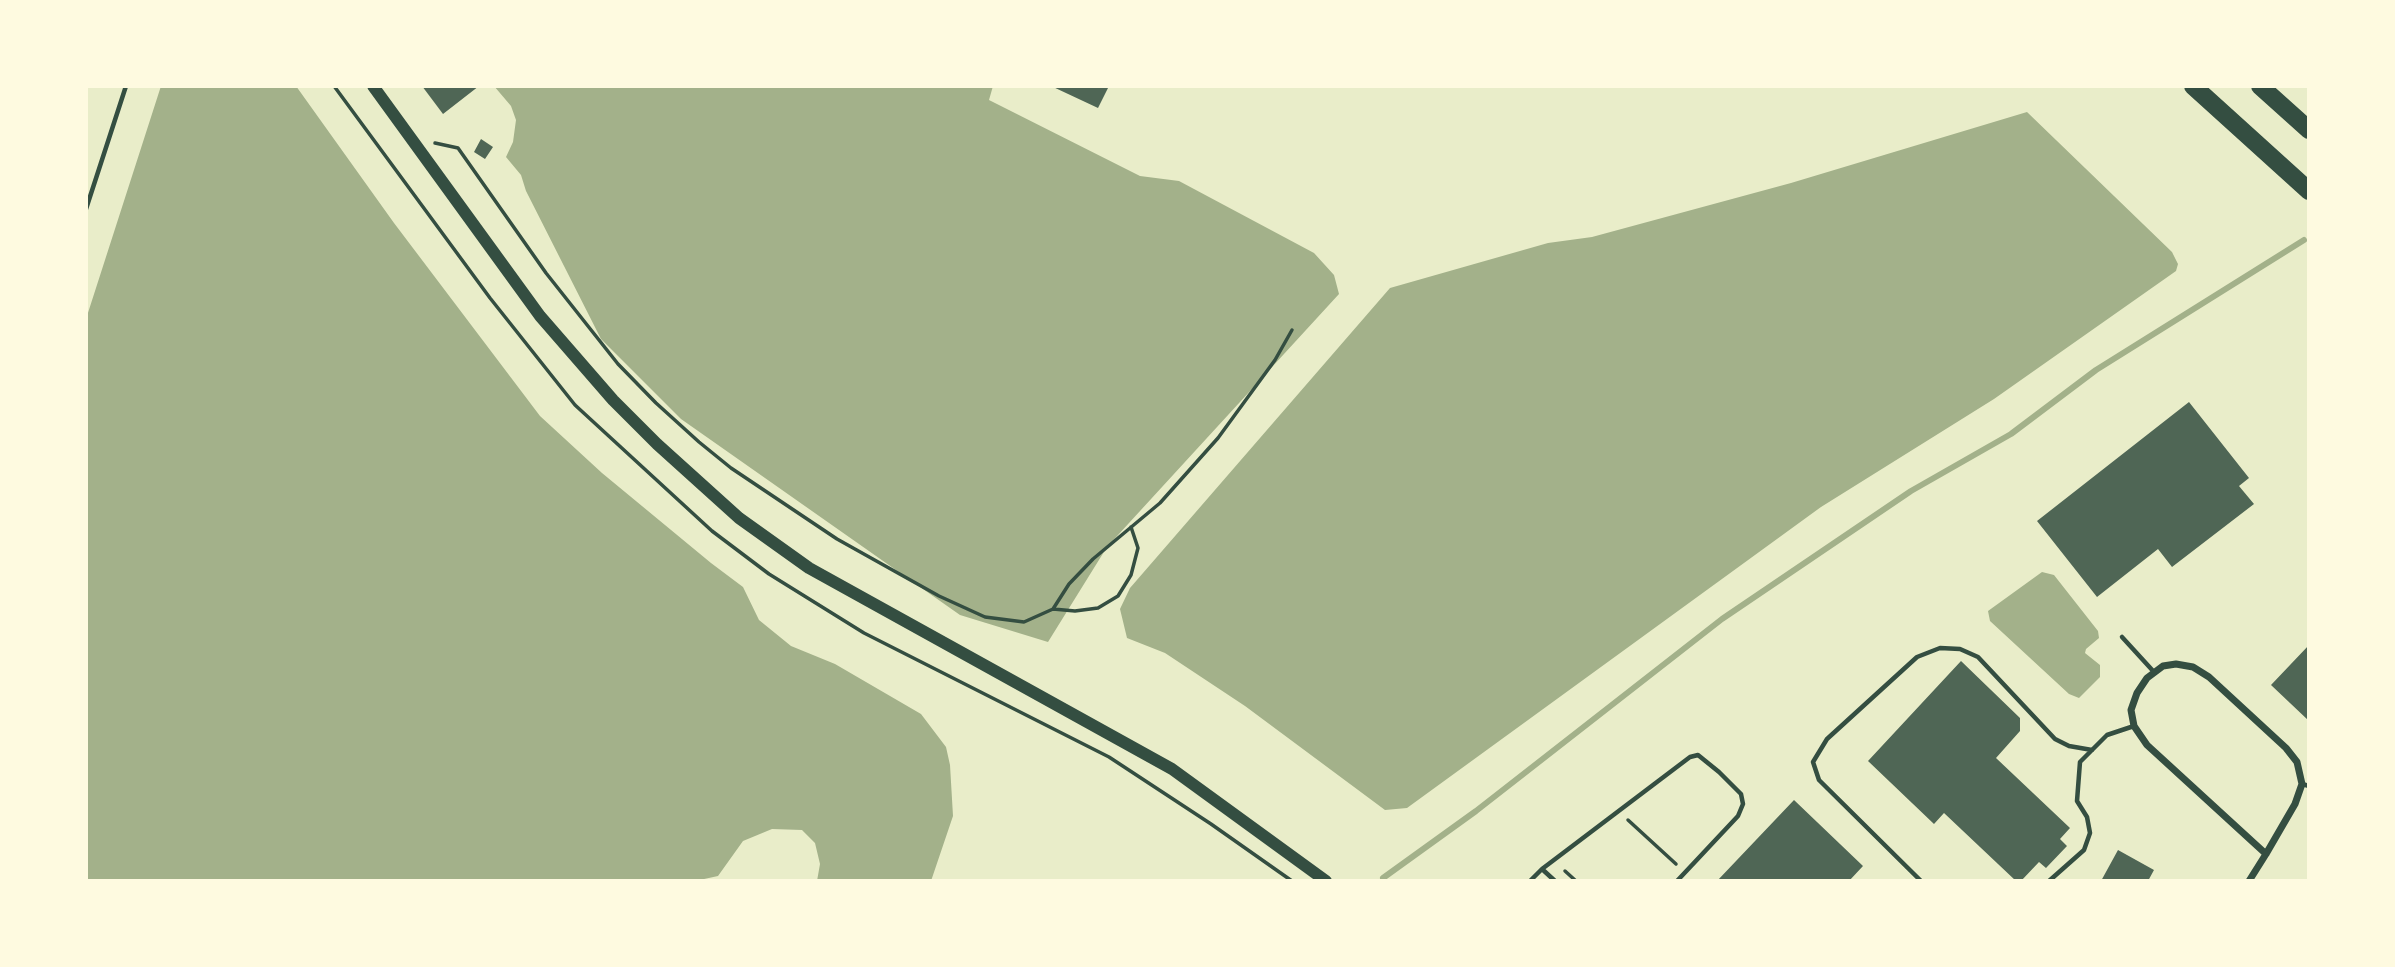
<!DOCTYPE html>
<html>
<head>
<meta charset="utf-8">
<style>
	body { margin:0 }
	#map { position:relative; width:2395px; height:967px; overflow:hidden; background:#e9edc9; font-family:Arial,sans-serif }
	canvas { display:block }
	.frame { position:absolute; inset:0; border:88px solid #fefae0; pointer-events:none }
</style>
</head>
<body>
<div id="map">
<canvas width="2395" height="967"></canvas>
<div class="frame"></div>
</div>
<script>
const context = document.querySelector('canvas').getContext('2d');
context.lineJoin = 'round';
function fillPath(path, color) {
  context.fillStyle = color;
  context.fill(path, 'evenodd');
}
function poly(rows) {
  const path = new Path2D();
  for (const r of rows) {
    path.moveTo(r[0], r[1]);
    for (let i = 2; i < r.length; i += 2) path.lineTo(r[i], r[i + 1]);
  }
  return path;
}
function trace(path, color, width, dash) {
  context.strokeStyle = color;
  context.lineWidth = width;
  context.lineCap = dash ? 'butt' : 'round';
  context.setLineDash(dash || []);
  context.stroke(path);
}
fillPath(poly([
	[161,86,296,86,394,223,540,416,602,473,711,563,743,587,759,620,791,646,835,664,921,714,946,747,950,765,953,816,931,881,817,881,820,864,815,843,802,830,772,829,743,841,718,876,695,881,86,881,86,319],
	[494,86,993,86,989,100,1140,176,1179,181,1314,253,1334,275,1339,294,1107,547,1048,642,960,615,681,419,601,339,526,191,521,175,506,157,513,142,516,120,511,106],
	[2027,112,2172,252,2178,264,2176,271,1994,399,1821,507,1407,808,1385,810,1245,706,1165,653,1127,638,1120,609,1130,588,1390,288,1548,243,1592,237,1791,183],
	[2042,572,2054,575,2098,631,2099,638,2086,649,2085,653,2100,665,2100,677,2079,698,2069,694,1990,621,1988,611]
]), '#a3b18a');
trace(poly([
	[1383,878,1476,811,1722,619,1911,491,2011,434,2096,370,2304,240]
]), '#a3b18a', 6);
fillPath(poly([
	[422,86,479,86,443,114],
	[1051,86,1109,86,1098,108],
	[481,139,493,147,485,159,474,152],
	[2189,402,2249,478,2239,486,2254,504,2172,567,2158,549,2097,597,2037,521],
	[2309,645,2309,721,2271,685],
	[1961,661,2020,718,2020,731,1996,758,2070,828,2060,839,2067,846,2046,868,2039,862,2021,881,2016,881,1944,813,1934,824,1868,761],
	[1794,800,1863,866,1849,881,1717,881],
	[2118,850,2154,870,2148,881,2101,881]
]), '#4f6655');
trace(poly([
	[334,86,490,298,575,405,712,531,769,574,864,633,1109,757,1211,824,1292,881],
	[435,143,458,148,546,273,618,364,656,403,699,442,731,468,837,539,939,596,985,617,1024,622,1053,609,1069,584,1093,559,1160,503,1218,438,1275,360,1292,330],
	[1053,609,1075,611,1098,608,1118,596,1131,575,1138,548,1131,527],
	[1628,820,1676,864],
	[1565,871,1576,881]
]), '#344e41', 3.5);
trace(poly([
	[86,209,126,86],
	[2122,637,2154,672],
	[2302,784,2309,786],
	[1530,881,1542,869],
	[1555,881,1542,869,1690,757,1698,755,1719,772,1741,794,1743,804,1738,816,1677,881],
	[1921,881,1819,780,1813,762,1827,739,1917,657,1940,648,1960,649,1978,657,2055,739,2069,746,2092,750],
	[2049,881,2084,850,2090,833,2087,817,2077,801,2080,762,2107,735,2134,726]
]), '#344e41', 4.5);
trace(poly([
	[2249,881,2266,854,2295,804,2302,784,2297,762,2286,748,2209,677,2193,667,2176,664,2163,666,2147,678,2137,693,2131,710,2134,726,2147,745,2266,854]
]), '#344e41', 7);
trace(poly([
	[373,86,540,316,613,400,657,444,739,518,809,568,1172,769,1326,881]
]), '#344e41', 12);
trace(poly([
	[2193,86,2309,191],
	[2260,86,2309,130]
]), '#344e41', 18);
</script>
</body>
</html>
